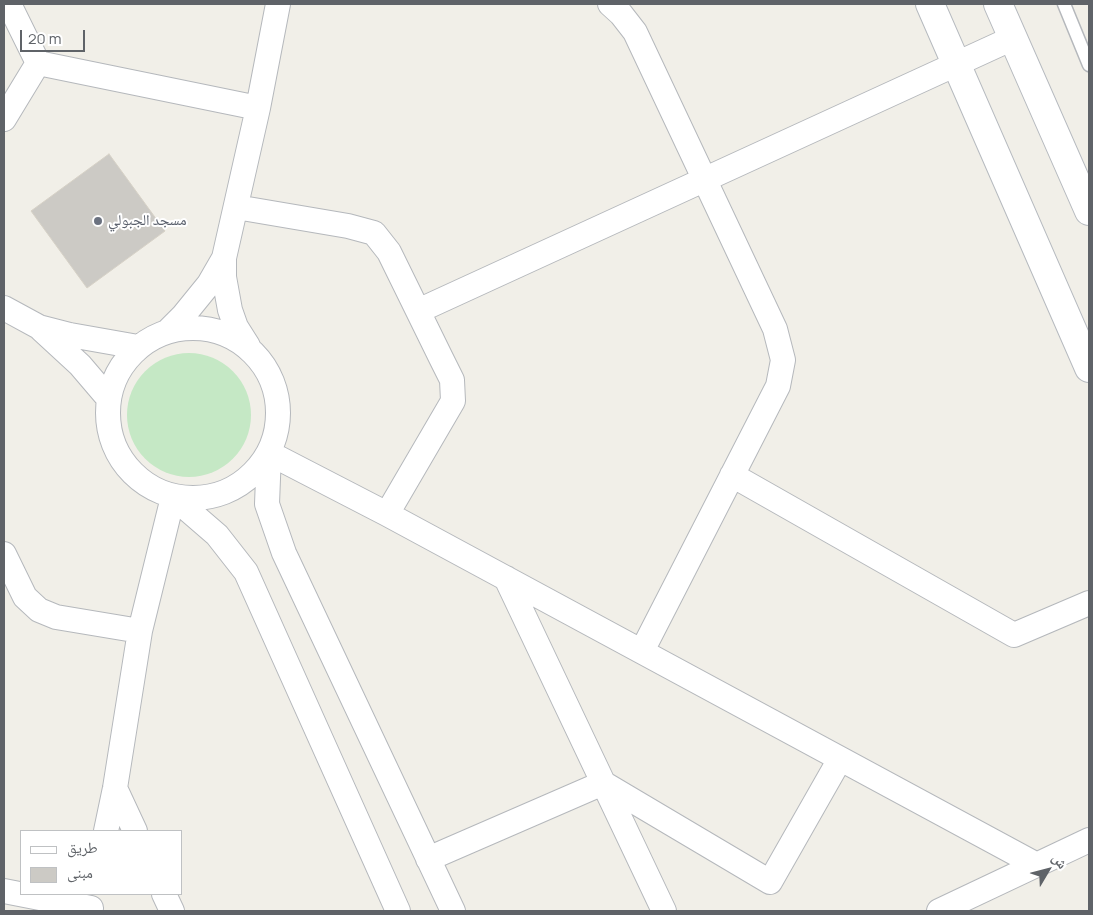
<!DOCTYPE html>
<html>
<head>
<meta charset="utf-8">
<style>
	body { margin:0 }
	#map { position:relative; width:1093px; height:915px; overflow:hidden; background:#f1efe8; font-family:Manrope,"Noto Naskh Arabic",sans-serif }
	canvas { display:block }
	.frame { position:absolute; inset:0; border:5px solid #5f6368; pointer-events:none }
	.legend { position:absolute; left:20px; top:830px; width:162px; height:65px; box-sizing:border-box; background:#fff; border:1px solid #bfc1c3; margin:0; padding:6px 9px; list-style:none; font-size:15px; color:#5f6368 }
	.legend li { display:flex; align-items:center; gap:10px; height:25px }
	.legend b { width:25px; border:1px solid #bfc1c3 }
	.north { position:absolute; left:1023px; top:845px; width:50px; height:50px; -webkit-text-stroke:4px #fff; paint-order:stroke; rotate:53deg; font-size:14px; font-weight:700; line-height:20px; text-align:center; color:#5f6368 }
	.north::after { content:''; display:block; margin:auto; width:18px; height:22px; background:#5f6368; clip-path:polygon(50% 0,100% 100%,50% 72%,0 100%) }
	.scale { position:absolute; left:20px; top:30px; width:65px; height:22px; box-sizing:border-box; border:2px solid #5f6368; border-top:0; padding-left:6px; font-size:15px; line-height:18px; white-space:nowrap; color:#5f6368; -webkit-text-stroke:4px #fff; paint-order:stroke }
</style>
</head>
<body>
<div id="map">
<canvas width="1093" height="915"></canvas>
<div class="frame"></div>
<ul class="legend">
<li><b style="height:6px;background:#fff"></b>طريق</li>
<li><b style="height:14px;background:#cccac5"></b>مبنى</li>
</ul>
<div class="north">ش</div>
<div class="scale">20 m</div>
</div>
<script>
const context = document.querySelector('canvas').getContext('2d');
context.lineJoin = 'round';
function fillPath(path, color) {
  context.fillStyle = color;
  context.fill(path, 'evenodd');
}
function poly(rows) {
  const path = new Path2D();
  for (const r of rows) {
    if (r.length === 3) {
      path.moveTo(r[0] + r[2], r[1]);
      path.arc(r[0], r[1], r[2], 0, 2 * Math.PI);
      continue;
    }
    path.moveTo(r[0], r[1]);
    for (let i = 2; i < r.length; i += 2) path.lineTo(r[i], r[i + 1]);
  }
  return path;
}
function trace(path, color, width, dash) {
  context.strokeStyle = color;
  context.lineWidth = width;
  context.lineCap = dash ? 'butt' : 'round';
  context.setLineDash(dash || []);
  context.stroke(path);
}
function drawText(font, color, halo, rows, align = 'center') {
  context.font = font + ' Manrope,"Noto Naskh Arabic",sans-serif';
  context.lineWidth = 4;
  context.setLineDash([]);
  context.textBaseline = 'middle';
  context.strokeStyle = halo;
  context.fillStyle = color;
  for (const [text, x, y, turn = 0] of rows) {
    context.save();
    context.translate(x, y);
    context.rotate((+turn || 0) * Math.PI / 180);
    context.textAlign = isNaN(turn) ? turn : align;
    if (halo) context.strokeText(text, 0, 0);
    context.fillText(text, 0, 0);
    context.restore();
  }
}
fillPath(poly([
	[189,415,62]
]), '#c5e8c5');
const building = poly([
	[109,154,165,231,87,288,31,211,109,154]
]);
fillPath(building, '#cccac5');
trace(building, '#d6d1c6', 1);
const lane = poly([
	[1064,4,1089,65]
]);
const street = poly([
	[9,4,38,63],
	[610,4,621,14,635,32,775,329,783,360,778,386,642,651],
	[38,63,258,108],
	[4,119,38,63],
	[236,207,348,226,374,233,389,252,441,358,452,380,453,401,387,514],
	[4,308,39,327,70,335,138,347],
	[418,311,1013,38],
	[193,413,85],
	[42,330,80,365,109,399],
	[169,330,183,316,209,284,224,258],
	[248,346,236,327,230,310,224,277,224,258,258,108,278,4],
	[732,475,1014,635,1089,603],
	[4,554,25,597,39,610,56,617,140,631],
	[506,578,664,911],
	[115,788,135,831],
	[106,831,115,788,140,631,173,497,217,535,246,572,398,911],
	[428,859,603,783,770,882,840,759],
	[4,891,91,908],
	[164,894,172,911],
	[453,911,284,553,267,504,269,453,387,514,1037,865],
	[939,911,1089,840]
]);
const secondary = poly([
	[930,4,1089,368],
	[998,4,1089,211]
]);
trace(lane, '#b5b8bc', 15);
trace(street, '#b5b8bc', 26);
trace(secondary, '#b6babf', 30);
trace(lane, '#fff', 12);
trace(street, '#fff', 24);
trace(secondary, '#fff', 28);
for (const [x, y, r, color] of [
	[98,221,5,"#6b7280"]
]) {
  const dot = new Path2D();
  dot.arc(x, y, r, 0, 2 * Math.PI);
  context.fillStyle = color;
  context.fill(dot);
  trace(dot, '#fff', 2);
}
drawText('15px', '#5b616d', '#fff', [
	["مسجد الجبولي",108,221]
], 'left');
</script>
</body>
</html>
